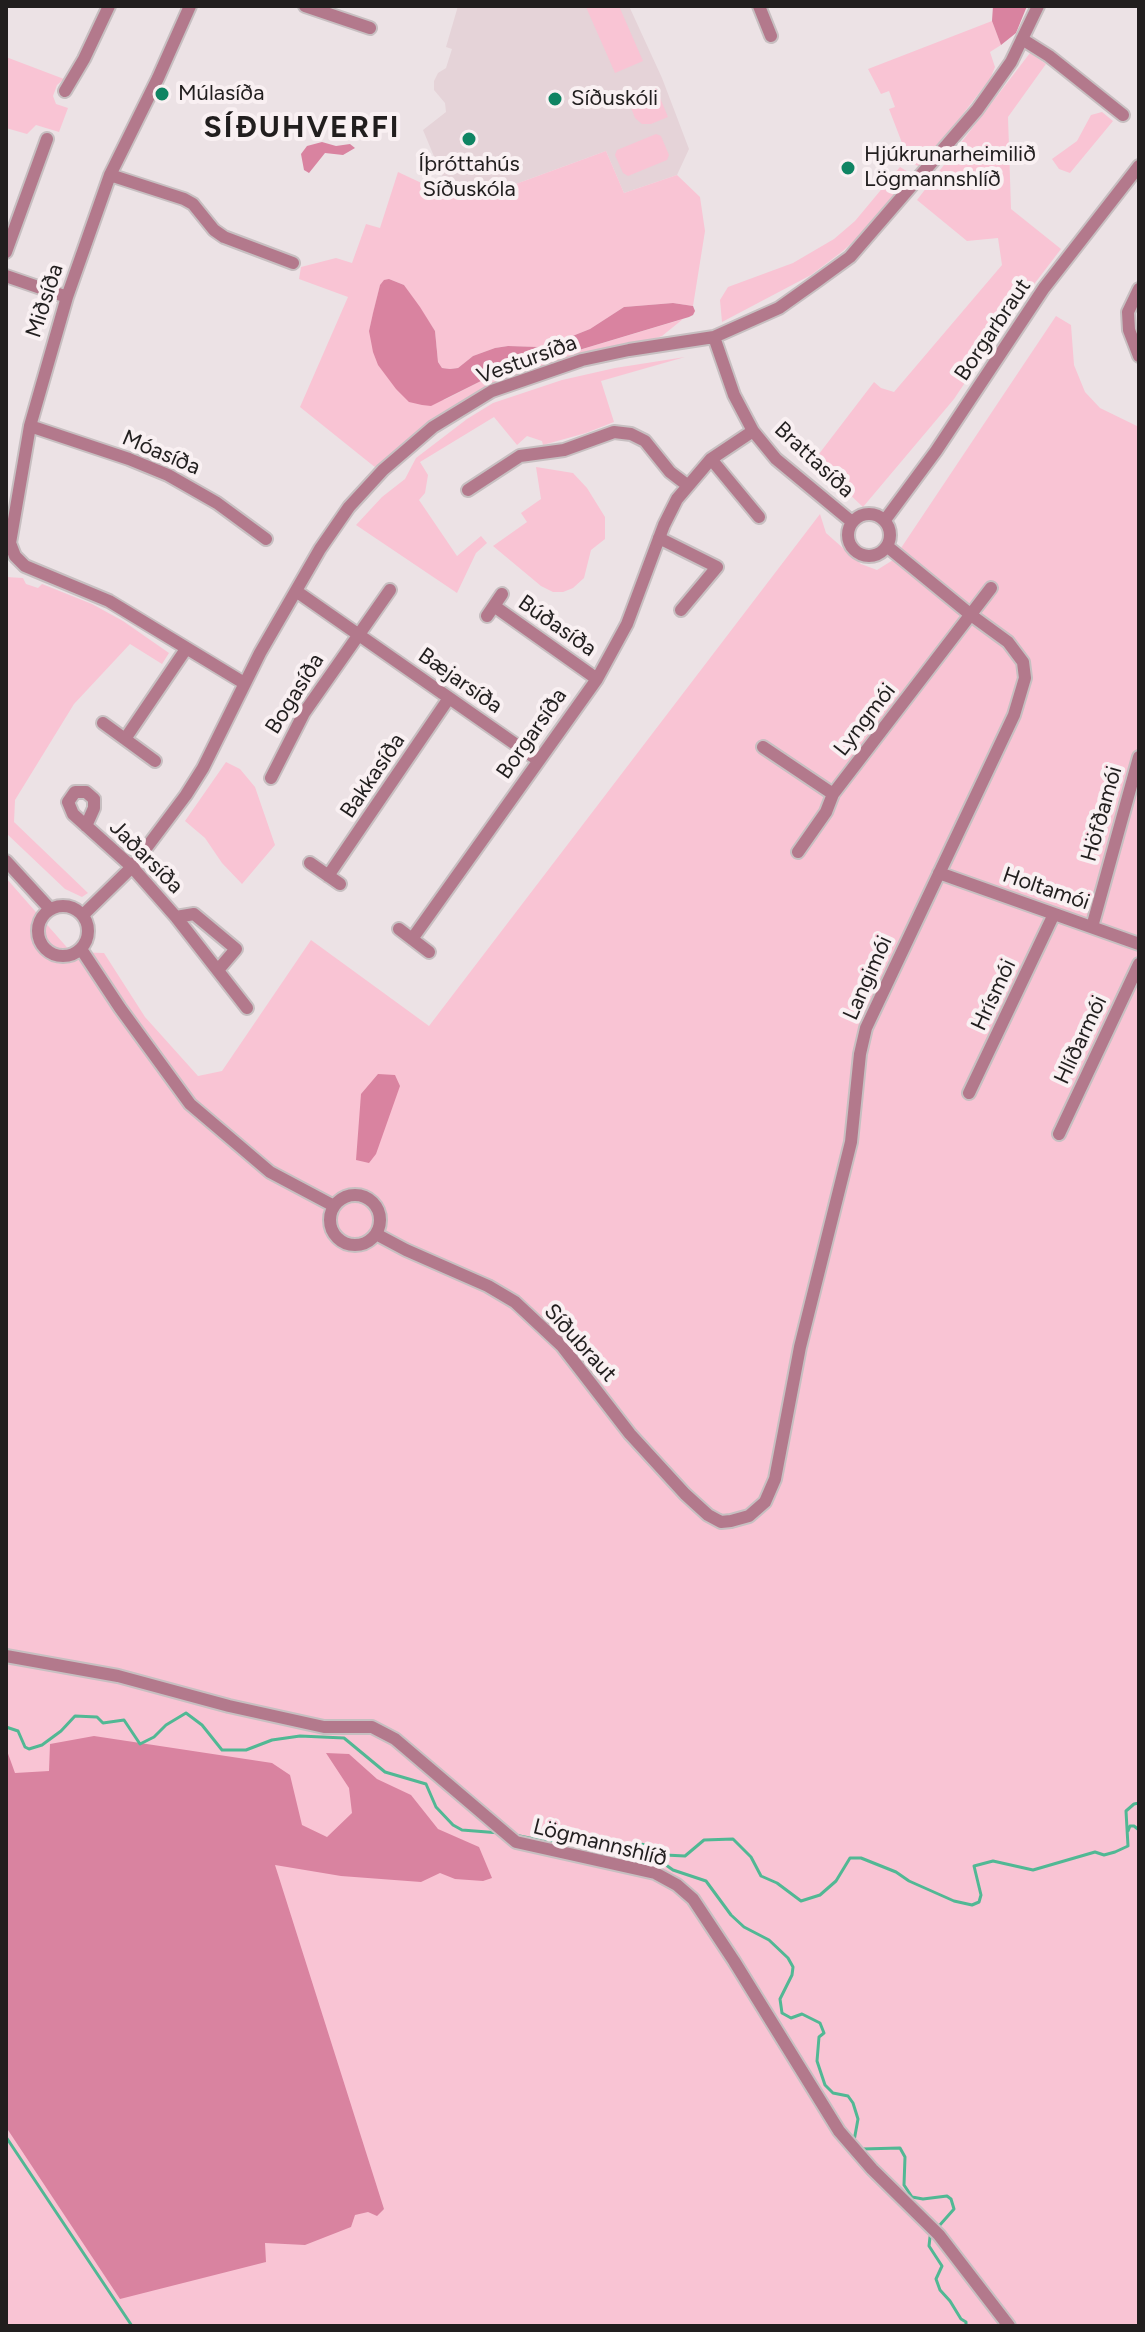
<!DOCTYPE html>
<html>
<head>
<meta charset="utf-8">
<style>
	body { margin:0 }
	#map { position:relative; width:1145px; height:2332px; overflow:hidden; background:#ece2e5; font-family:Figtree,sans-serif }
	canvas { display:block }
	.frame { position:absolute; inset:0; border:8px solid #211e1e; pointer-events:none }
</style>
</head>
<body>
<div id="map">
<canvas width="1145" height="2332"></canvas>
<div class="frame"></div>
</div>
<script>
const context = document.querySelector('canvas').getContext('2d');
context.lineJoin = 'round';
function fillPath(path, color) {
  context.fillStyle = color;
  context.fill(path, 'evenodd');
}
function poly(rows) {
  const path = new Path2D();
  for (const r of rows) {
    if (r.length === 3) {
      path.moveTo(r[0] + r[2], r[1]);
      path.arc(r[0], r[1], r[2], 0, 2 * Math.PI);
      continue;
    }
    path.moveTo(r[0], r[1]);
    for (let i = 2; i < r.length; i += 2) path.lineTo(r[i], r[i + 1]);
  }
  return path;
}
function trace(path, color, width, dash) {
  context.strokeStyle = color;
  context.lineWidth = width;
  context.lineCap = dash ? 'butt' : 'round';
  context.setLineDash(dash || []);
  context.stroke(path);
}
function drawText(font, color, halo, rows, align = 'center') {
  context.font = font + ' Figtree,sans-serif';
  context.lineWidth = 8;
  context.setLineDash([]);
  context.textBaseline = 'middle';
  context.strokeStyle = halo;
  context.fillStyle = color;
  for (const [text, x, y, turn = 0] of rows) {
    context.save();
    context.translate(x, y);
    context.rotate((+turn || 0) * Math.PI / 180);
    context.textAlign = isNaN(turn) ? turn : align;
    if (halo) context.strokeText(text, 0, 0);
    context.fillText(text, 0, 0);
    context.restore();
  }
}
fillPath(poly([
	[458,6,629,6,662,78,689,149,677,175,624,193,606,151,494,192,490,183,448,190,423,130,446,112,445,103,434,90,434,81,438,73,446,68,452,49,446,47]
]), '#e5d3d8');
fillPath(poly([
	[589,6,619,6,643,61,615,73,586,7],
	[992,21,1001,45,990,52,995,67,990,79,921,168,909,161,889,109,895,107,889,91,881,94,868,69],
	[1030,53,1046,64,1008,117,1011,209,1061,249,1009,317,954,399,863,507,845,490,809,467,874,382,881,388,894,392,1002,265,998,238,967,241,917,200],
	[6,57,64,79,57,85,53,96,56,104,68,108,59,132,36,125,27,134,6,128],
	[656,88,668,117,651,124,642,124,635,118,628,100],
	[1102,112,1113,121,1070,173,1059,169,1052,159,1077,141,1091,115],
	[656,134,661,136,669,155,667,160,628,176,623,173,615,155,617,150],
	[606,151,624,193,677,175,700,197,705,231,693,306,673,303,624,307,590,329,570,337,538,347,508,346,495,348,473,356,458,368,450,369,442,368,438,362,435,331,404,285,389,279,380,285,369,331,444,400,489,377,683,319,662,336,642,343,559,363,498,382,434,419,376,468,300,407,348,297,299,279,301,267,336,258,352,263,366,224,380,228,398,172,430,187,448,190,490,183,494,192],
	[900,167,913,175,871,225,843,251,811,275,722,322,720,300,728,287,793,263,834,239,855,221],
	[1056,316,1071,325,1074,365,1085,392,1100,408,1139,427,1139,2326,6,2326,6,878,71,952,104,953,145,1017,198,1076,222,1071,311,940,429,1026,820,514,826,533,861,564,877,570,893,560],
	[685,357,601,381,614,422,586,433,543,445,542,441,527,436,517,445,494,417,420,462,428,475,425,493,419,500,457,556,481,536,487,543,476,553,457,593,356,525,382,497,405,479,416,458,467,419,493,403,562,380,615,368],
	[536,467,573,473,587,488,605,517,605,539,591,550,584,578,573,588,563,592,553,592,541,586,493,546,527,522,521,513,541,499],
	[6,577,23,578,26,584,38,588,42,584,92,604,123,621,169,653,162,664,130,644,74,704,15,800,14,822,88,893,82,897,65,889,6,833],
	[226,762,240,769,255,787,275,845,242,884,222,863,205,838,185,821]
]), '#f9c4d4');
fillPath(poly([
	[993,6,1027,6,1016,33,1001,45,992,21],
	[322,142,336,146,350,144,355,148,343,155,325,153,309,173,304,170,301,154,307,146],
	[389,279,404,285,420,307,435,331,438,362,442,368,450,369,458,368,473,356,495,348,508,346,538,347,570,337,590,329,624,307,673,303,693,306,695,311,693,315,689,317,489,377,431,406,422,405,409,402,396,389,378,365,373,352,369,331,373,313,380,285,384,280],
	[378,1074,395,1075,400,1086,376,1154,369,1163,356,1160,361,1094],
	[94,1736,272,1763,290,1775,302,1825,327,1837,352,1813,349,1788,326,1753,349,1754,377,1779,411,1795,438,1829,479,1847,492,1878,483,1881,455,1879,440,1873,421,1882,341,1876,275,1865,384,2209,377,2216,368,2212,355,2215,351,2227,305,2245,265,2243,266,2262,120,2299,6,2127,6,1748,15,1773,49,1771,50,1744]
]), '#d983a0');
trace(poly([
	[6,1727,18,1731,25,1747,29,1749,42,1745,61,1731,75,1716,97,1717,103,1723,124,1720,140,1744,154,1737,166,1725,186,1713,202,1725,222,1750,246,1750,272,1740,300,1736,344,1738,385,1772,426,1784,436,1807,453,1825,462,1830,500,1833],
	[1128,1831,1130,1826,1134,1826,1139,1830],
	[515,1835,544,1841,620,1850,640,1844,654,1846,666,1865,673,1870,706,1881,731,1915,744,1927,769,1940,788,1958,793,1967,792,1975,780,1999,782,2013,791,2018,802,2014,820,2023,824,2033,819,2037,817,2061,825,2085,833,2093,848,2096,853,2103,858,2119,854,2141],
	[660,1851,665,1855,685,1856,704,1840,733,1839,751,1857,761,1876,777,1883,801,1901,820,1895,836,1881,850,1858,861,1858,896,1872,909,1881,954,1901,972,1905,979,1902,981,1895,974,1866,993,1861,1033,1870,1095,1852,1104,1855,1115,1852,1128,1846,1126,1811,1134,1804,1139,1803],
	[6,2137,132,2326],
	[862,2149,900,2148,905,2157,904,2185,912,2197,923,2199,947,2196,951,2199,954,2209,939,2226],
	[930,2237,929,2246,942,2266,936,2279,940,2290,950,2301,961,2319,966,2322,966,2326]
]), '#51b894', 3);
const minor = poly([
	[190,6,158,78,110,175,67,297,30,426,10,543,15,556,25,566,109,601,244,683],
	[305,6,370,28],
	[759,6,771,36],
	[1022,39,1049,56,1123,115],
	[65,91,84,59,109,6],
	[110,175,184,199,193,204,214,230,224,237,293,263],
	[6,252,47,139],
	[6,276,67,297],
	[1139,289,1128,312,1129,330,1139,356],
	[714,337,734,395,753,431,776,459,852,522],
	[30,426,129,459,168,475,217,503,266,539],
	[711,459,759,517],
	[468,490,520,456,564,450,614,432,631,434,645,441,670,472,687,485],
	[869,535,21],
	[885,520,936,451,1044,288,1139,166],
	[659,538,717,567,681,610],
	[296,591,538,760],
	[494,606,597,679],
	[487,616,502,594],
	[103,723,155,761],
	[125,739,186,649],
	[763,747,833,794],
	[271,778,304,713,390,590],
	[86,826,94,808,94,799,86,792,75,792,68,802,73,814,132,867,176,917,247,1008],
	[798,852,826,812,833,794,991,588],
	[6,861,50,909],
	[310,863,340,884],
	[939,873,1139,944],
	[328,876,449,698],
	[63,931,25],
	[83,915,132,867,186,795,203,768,260,653,320,549,349,507,383,470,433,427,492,391,582,360,629,350,714,337,779,308,817,281,850,257,977,110,1011,62,1038,6],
	[176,917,194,914,236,949,218,970],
	[1092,927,1139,757],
	[399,929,429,952],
	[412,939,597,679,627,624,664,525,677,499,711,459,753,431],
	[81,949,120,1008,190,1104,270,1172,334,1206],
	[969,1093,1054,914],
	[1059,1134,1139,964],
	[355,1220,25],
	[376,1234,406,1250,488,1286,515,1302,562,1346,630,1434,685,1494,708,1515,721,1522,731,1521,749,1516,765,1502,775,1479,800,1347,851,1142,860,1054,866,1028,1014,715,1025,678,1023,662,1008,642,971,615,888,547],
	[6,1656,118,1676,229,1706,324,1727,372,1727,395,1739,516,1842,655,1873,677,1885,693,1899,734,1961,839,2131,872,2169,939,2235,1009,2326]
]);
trace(minor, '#c7bfc1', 16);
trace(minor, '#b3798c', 12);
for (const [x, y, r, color] of [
	[162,94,8,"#0f8463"],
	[555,99,8,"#0f8463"],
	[469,139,8,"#0f8463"],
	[848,168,8,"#0f8463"]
]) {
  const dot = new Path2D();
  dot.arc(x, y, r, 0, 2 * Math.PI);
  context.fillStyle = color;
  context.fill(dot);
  trace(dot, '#f9f0f2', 3);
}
drawText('22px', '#211e1e', '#f9f0f2', [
	["Múlasíða",178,94],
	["Síðuskóli",571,99],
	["Hjúkrunarheimilið",864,155],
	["Lögmannshlíð",864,180],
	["Íþróttahús",469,165,"center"],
	["Síðuskóla",469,190,"center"]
], 'left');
drawText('22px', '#211e1e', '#f9f0f2', [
	["Miðsíða",45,301,-72],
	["Borgarbraut",993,330,-56],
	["Vestursíða",527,360,-20],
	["Móasíða",161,453,23],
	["Brattasíða",814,460,43],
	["Búðasíða",557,626,35],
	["Bæjarsíða",460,681,35],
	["Bogasíða",295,694,-58],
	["Lyngmói",865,720,-52],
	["Borgarsíða",532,734,-55],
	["Bakkasíða",373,776,-56],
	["Höfðamói",1102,814,-74],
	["Jaðarsíða",146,857,45],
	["Holtamói",1046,889,19],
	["Langimói",868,978,-66],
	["Hrísmói",994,995,-65],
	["Hlíðarmói",1081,1040,-65],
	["Síðubraut",580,1343,48],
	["Lögmannshlíð",600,1843,14]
]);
context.letterSpacing = '2px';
drawText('bold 30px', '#211e1e', '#f9f0f2', [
	["SÍÐUHVERFI",302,128]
]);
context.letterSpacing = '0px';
</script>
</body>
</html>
